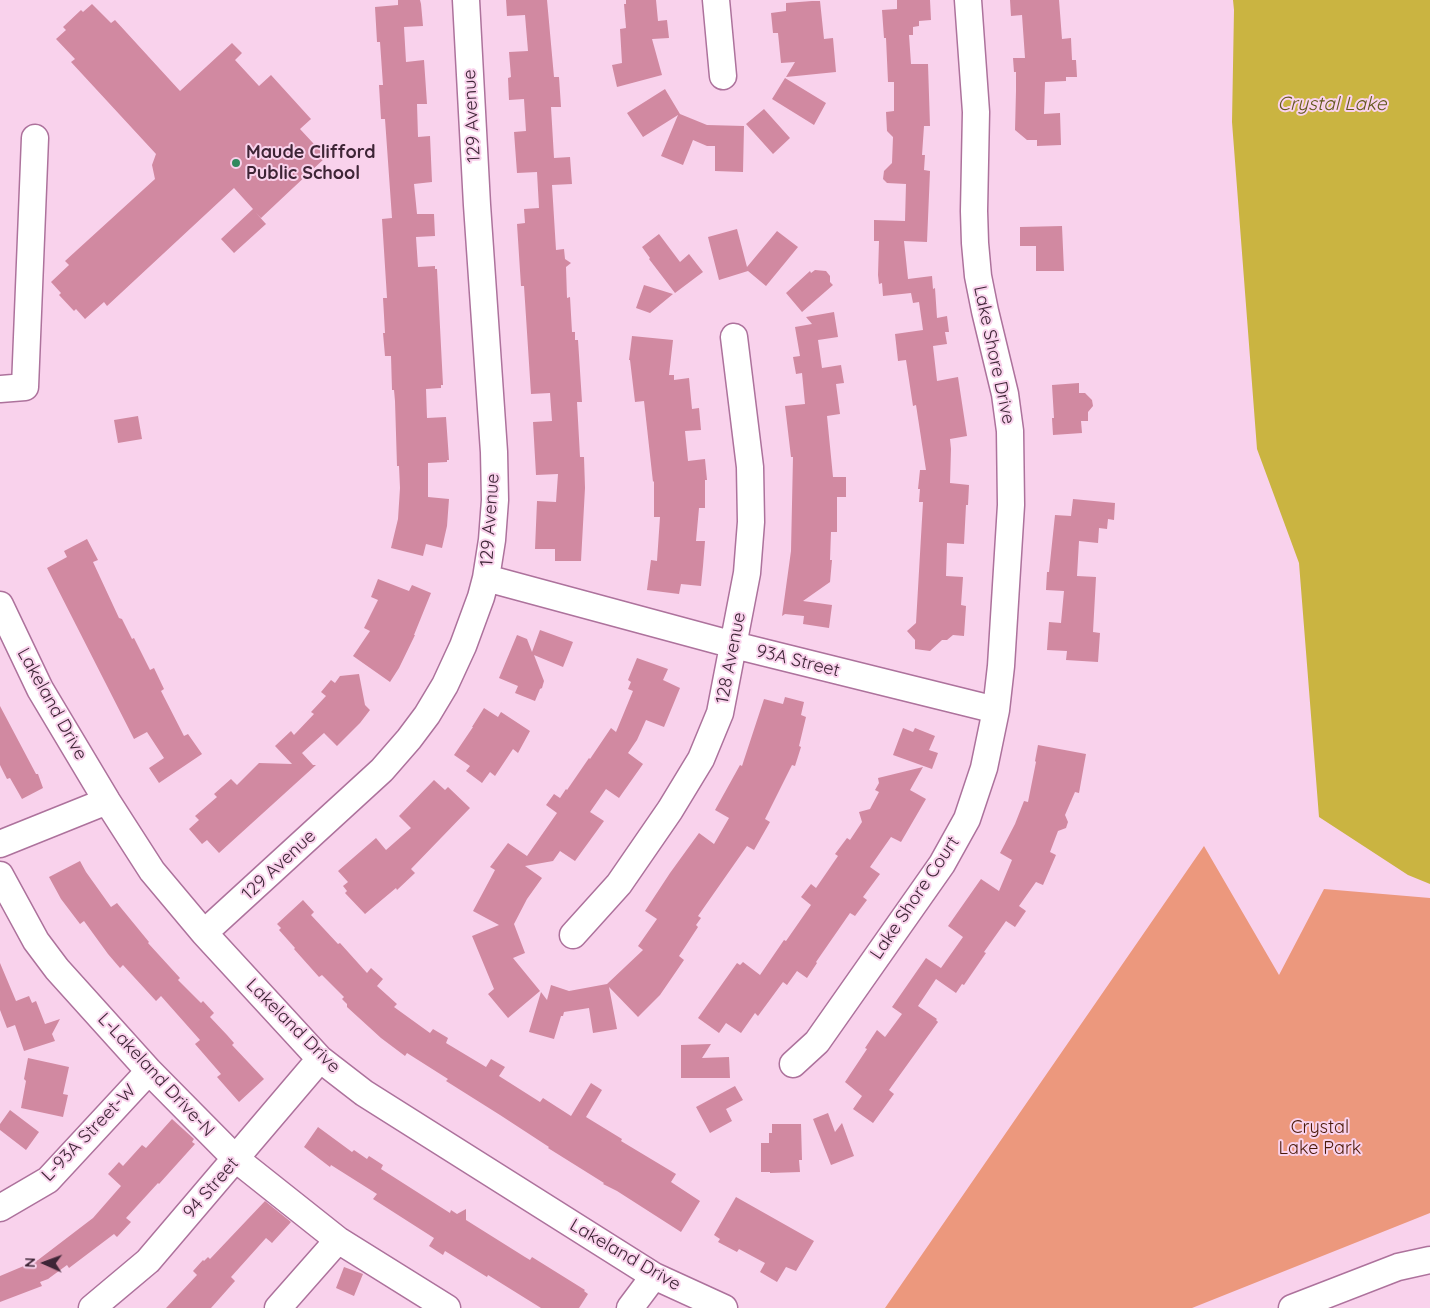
<!DOCTYPE html>
<html>
<head>
<meta charset="utf-8">
<style>
	body { margin:0 }
	#map { position:relative; width:1430px; height:1308px; overflow:hidden; background:#f9d2ec; font-family:Quicksand,sans-serif }
	canvas { display:block }
	.north { position:absolute; left:20px; top:1238px; width:50px; height:50px; -webkit-text-stroke:4px #f9d2ec; paint-order:stroke; rotate:272deg; font-size:14px; font-weight:700; line-height:20px; text-align:center; color:#3e2536 }
	.north::after { content:''; display:block; margin:auto; width:18px; height:22px; background:#3e2536; clip-path:polygon(50% 0,100% 100%,50% 72%,0 100%) }
</style>
</head>
<body>
<div id="map">
<canvas width="1430" height="1308"></canvas>
<div class="north">N</div>
</div>
<script>
const context = document.querySelector('canvas').getContext('2d');
context.lineJoin = 'round';
function fillPath(path, color) {
  context.fillStyle = color;
  context.fill(path, 'evenodd');
}
function poly(rows) {
  const path = new Path2D();
  for (const r of rows) {
    path.moveTo(r[0], r[1]);
    for (let i = 2; i < r.length; i += 2) path.lineTo(r[i], r[i + 1]);
  }
  return path;
}
function trace(path, color, width, dash) {
  context.strokeStyle = color;
  context.lineWidth = width;
  context.lineCap = dash ? 'butt' : 'round';
  context.setLineDash(dash || []);
  context.stroke(path);
}
function drawText(font, color, halo, rows, align = 'center') {
  context.font = font + ' Quicksand,sans-serif';
  context.lineWidth = 4;
  context.setLineDash([]);
  context.textBaseline = 'middle';
  context.strokeStyle = halo;
  context.fillStyle = color;
  for (const [text, x, y, turn = 0] of rows) {
    context.save();
    context.translate(x, y);
    context.rotate((+turn || 0) * Math.PI / 180);
    context.textAlign = isNaN(turn) ? turn : align;
    if (halo) context.strokeText(text, 0, 0);
    context.fillText(text, 0, 0);
    context.restore();
  }
}
fillPath(poly([
	[1204,846,1279,975,1324,889,1430,898,1430,1213,1192,1308,885,1308]
]), '#ec987d');
fillPath(poly([
	[1233,0,1430,0,1430,884,1408,875,1319,817,1299,563,1257,449,1232,122,1234,10]
]), '#cab441');
fillPath(poly([
	[398,0,420,0,421,4,423,26,404,27,406,62,424,60,427,104,417,104,418,137,430,136,432,182,414,184,417,214,434,214,435,236,416,237,418,267,435,266,435,269,437,269,443,385,441,385,441,388,426,389,427,418,446,417,449,460,447,460,447,462,428,463,428,497,449,499,447,526,442,548,426,544,423,556,391,548,398,519,400,488,399,466,397,466,395,401,394,390,392,390,391,356,385,356,383,333,385,333,383,298,387,298,382,219,392,218,385,119,381,119,379,85,383,85,380,42,377,42,375,7,398,5],
	[506,0,547,0,554,77,559,77,561,107,551,107,554,158,570,157,572,184,552,185,556,250,564,249,565,259,571,263,566,267,567,298,570,297,572,332,575,332,575,340,578,340,582,402,577,402,580,457,584,457,585,488,581,561,555,561,555,549,535,549,537,501,556,502,558,474,536,475,533,422,552,421,550,393,531,394,524,286,521,286,517,224,525,223,524,209,539,208,537,172,517,173,514,132,526,131,524,99,509,100,508,78,511,77,509,52,528,51,525,15,507,16],
	[626,0,656,0,658,21,667,20,669,38,652,39,662,75,617,87,612,65,622,63,620,29,626,28,624,4,626,4],
	[897,0,930,0,931,20,919,21,919,26,913,27,913,35,909,35,911,64,928,64,930,126,924,126,922,155,925,155,924,170,930,171,927,242,904,241,908,279,932,276,933,289,935,288,937,318,947,316,949,332,945,332,947,344,933,346,937,381,958,377,967,436,950,439,951,449,950,483,969,485,968,505,966,505,964,544,947,543,946,576,963,577,961,605,966,606,964,636,953,635,947,640,942,640,930,651,915,649,915,640,907,631,916,623,923,502,919,502,920,489,918,489,920,470,926,470,916,405,913,406,906,360,898,361,895,334,923,330,919,302,913,303,911,293,883,296,882,283,879,284,878,275,879,241,874,241,874,220,905,221,906,184,887,183,883,179,884,171,892,163,893,137,887,131,886,112,894,111,894,82,888,82,886,38,884,38,882,10,897,9],
	[1010,0,1059,0,1062,39,1071,38,1072,60,1076,60,1077,77,1066,77,1066,81,1045,82,1044,114,1060,113,1061,145,1037,146,1037,140,1027,140,1015,130,1016,91,1016,72,1014,72,1013,58,1025,58,1022,15,1011,16],
	[812,1,820,1,824,39,833,38,836,72,786,77,795,62,781,63,778,33,773,33,771,13,786,11,786,3],
	[92,4,111,23,115,20,180,91,232,43,242,53,235,60,259,86,271,75,311,119,300,129,326,157,261,218,256,213,266,224,234,253,221,239,253,209,234,188,107,306,104,302,85,319,76,309,74,311,59,295,61,293,51,282,69,265,65,261,155,179,152,165,156,154,71,62,75,59,56,39,66,30,63,27,81,10,83,12],
	[785,78,826,103,814,125,772,99],
	[665,89,680,114,707,125,744,126,743,172,715,171,715,146,707,146,693,140,683,165,661,156,678,115,643,137,627,113],
	[764,109,790,138,773,154,746,124],
	[1062,226,1064,271,1036,271,1036,246,1020,246,1020,227],
	[737,229,747,267,777,231,798,247,766,286,748,271,719,280,708,237],
	[659,234,680,262,689,254,703,272,675,293,649,259,650,258,642,247],
	[815,270,826,271,830,276,830,282,833,285,802,312,786,293,810,271,811,273],
	[644,285,673,294,650,313,636,308],
	[834,312,838,337,818,340,822,368,841,365,844,383,836,384,840,414,827,416,833,477,846,477,846,497,837,497,837,532,831,532,830,560,832,560,830,582,803,601,832,605,829,628,803,624,804,616,785,614,782,616,791,551,793,457,791,457,785,406,805,404,802,373,796,374,793,357,800,356,795,327,812,324,806,317],
	[632,336,673,340,669,375,674,375,674,380,689,378,692,409,699,408,701,430,685,431,688,461,705,459,707,480,705,480,705,508,699,508,696,541,705,541,703,566,701,586,681,584,679,594,647,590,651,560,657,561,660,517,654,517,654,481,653,482,644,401,635,402,630,360,629,360],
	[1079,383,1079,393,1085,393,1092,400,1093,406,1088,412,1088,421,1081,421,1082,433,1053,435,1052,418,1054,418,1052,385],
	[138,416,142,439,118,443,114,420],
	[1073,499,1115,503,1114,520,1108,519,1107,529,1099,528,1098,543,1079,541,1077,576,1096,577,1093,632,1100,633,1098,662,1066,660,1067,651,1047,650,1049,622,1061,623,1064,591,1046,590,1047,572,1049,572,1055,515,1071,516],
	[87,539,98,560,93,562,119,618,122,619,132,639,134,638,150,670,154,668,164,689,161,691,184,736,188,734,202,754,159,783,149,768,164,758,147,732,134,739,47,568,67,557,64,551],
	[378,579,409,591,412,585,431,593,414,635,415,635,399,668,390,682,353,656,370,631,364,628,378,600,371,597],
	[540,630,573,642,563,667,534,655,544,681,542,688,540,689,535,701,515,693,518,686,499,678,517,635,527,639,532,652],
	[637,658,668,669,663,680,680,688,664,727,646,720,637,740,628,753,643,764,619,798,606,789,590,812,604,821,575,861,560,851,553,861,525,866,542,878,527,899,514,924,525,953,513,958,540,991,508,1018,488,994,494,989,472,936,499,925,473,911,495,870,490,867,508,843,527,856,557,813,546,805,554,794,560,798,566,789,567,790,589,758,590,759,611,728,616,732,633,691,628,689,631,682,628,680],
	[359,674,365,705,370,710,360,723,337,746,324,733,302,753,313,765,316,765,219,853,207,840,202,844,189,829,199,820,195,816,217,797,214,794,231,779,237,785,259,763,292,764,275,746,291,731,294,735,314,714,311,712,326,696,321,692,331,680,335,683,340,676],
	[785,697,804,702,801,715,806,717,799,746,801,747,795,766,792,765,765,819,770,822,754,850,747,846,698,916,701,918,696,925,698,927,679,956,684,960,660,995,638,1017,609,987,617,1029,593,1033,589,1008,564,1012,563,1016,561,1016,554,1039,529,1032,541,992,547,1000,551,985,569,991,607,984,643,950,638,946,657,919,645,911,670,873,699,833,714,844,729,818,715,810,740,765,742,766,764,699,783,704],
	[0,706,36,774,38,774,43,788,22,799,10,778,7,779,0,765],
	[484,708,498,717,501,712,530,731,518,753,513,749,495,776,490,772,482,783,466,771,470,766,454,755,473,727,472,727],
	[903,728,913,732,915,728,935,736,929,750,938,753,932,769,893,755],
	[1038,745,1086,754,1079,793,1075,792,1065,815,1068,822,1066,828,1058,831,1050,852,1056,855,1043,885,1036,882,1019,906,1026,911,1015,927,1006,921,984,952,986,953,964,985,962,984,956,993,936,979,918,1006,937,1019,936,1020,938,1022,889,1090,894,1094,873,1123,853,1109,862,1096,845,1082,867,1049,865,1048,877,1030,885,1037,902,1014,892,1007,926,958,941,968,963,937,948,926,981,879,999,891,1012,860,1000,853,1015,824,1024,801,1028,802,1036,762,1035,761],
	[923,767,910,790,926,799,901,842,891,837,870,867,880,874,863,897,867,900,855,916,850,913,816,962,817,963,807,978,797,971,787,985,783,982,758,1016,755,1013,741,1033,726,1023,719,1033,698,1018,737,963,740,965,743,962,760,975,784,940,786,941,811,905,801,897,811,884,816,888,838,856,835,854,847,838,850,840,862,822,859,812,870,809,879,792,875,790,879,783,878,778],
	[434,780,445,790,448,787,470,808,411,869,415,873,397,890,396,888,365,914,345,893,347,891,343,886,348,882,338,871,376,838,386,850,411,828,399,816],
	[80,861,86,872,111,907,117,903,149,942,148,943,180,978,178,980,201,1003,203,1001,214,1013,210,1017,227,1035,234,1043,232,1045,264,1079,239,1102,217,1077,221,1074,195,1044,200,1040,161,996,156,1001,123,965,120,968,108,954,84,921,80,924,61,899,49,877],
	[303,900,314,912,311,915,338,944,340,943,367,973,371,968,383,979,377,986,397,1004,394,1007,430,1033,433,1029,448,1038,446,1043,486,1067,491,1059,505,1067,499,1076,540,1102,543,1098,571,1116,591,1083,602,1090,586,1117,622,1139,621,1141,676,1174,671,1182,700,1201,681,1232,617,1191,603,1184,604,1183,548,1148,549,1147,500,1115,446,1081,448,1079,407,1053,405,1056,381,1038,347,1007,347,1004,342,999,344,997,322,975,319,977,294,949,295,948,279,930,281,928,277,924],
	[0,963,16,1001,29,996,32,1003,36,1001,45,1024,60,1019,52,1034,55,1041,24,1051,15,1025,7,1028,0,1010],
	[711,1044,702,1058,729,1057,730,1078,681,1078,681,1045],
	[28,1058,69,1067,63,1094,68,1095,63,1117,21,1108,26,1081,24,1079],
	[735,1086,743,1100,726,1109,732,1121,710,1133,696,1107],
	[10,1110,39,1132,26,1150,0,1130,0,1124],
	[828,1113,835,1132,842,1123,854,1156,831,1165,813,1119],
	[172,1119,194,1139,192,1142,195,1144,159,1184,158,1183,126,1218,131,1222,117,1237,114,1234,69,1268,67,1265,48,1279,40,1282,42,1286,0,1302,0,1276,38,1260,93,1218,121,1186,108,1174,119,1162,123,1166,142,1145,146,1148],
	[772,1124,801,1124,802,1160,799,1160,800,1172,770,1173,770,1172,761,1172,761,1143,769,1143,769,1133,772,1133],
	[318,1127,352,1152,354,1150,367,1159,369,1156,383,1165,381,1169,450,1213,451,1210,457,1214,466,1209,466,1220,525,1257,530,1260,532,1257,585,1290,584,1291,588,1294,579,1308,541,1308,488,1275,487,1277,445,1251,443,1255,429,1246,434,1238,373,1199,377,1194,331,1165,330,1167,304,1147],
	[736,1197,814,1241,796,1271,786,1267,777,1282,760,1272,765,1263,739,1249,737,1252,718,1242,720,1239,714,1235],
	[265,1201,291,1222,272,1243,266,1238,231,1277,235,1281,211,1308,166,1308,197,1275,193,1271,203,1260,204,1261,208,1257,210,1259],
	[344,1267,363,1274,354,1296,336,1288]
]), '#d189a1');
const minor = poly([
	[716,0,723,76],
	[0,389,25,387,35,138],
	[486,578,734,645,996,710],
	[0,605,40,689,107,801,152,871,204,933,320,1059,364,1093,654,1276,724,1308],
	[0,844,107,801],
	[0,875,36,941,57,969,149,1071,236,1159,338,1240,447,1308],
	[204,933,382,770,409,739,427,715,445,685,463,646,481,597,486,578,492,540,495,500,494,452,477,205,466,0],
	[573,935,619,884,670,810,701,759,720,713,747,573,751,522,750,467,734,337],
	[793,1064,817,1042,942,864,967,819,984,768,996,710,1001,666,1011,505,1010,431,1005,394,985,311,978,276,975,243,974,211,976,112,968,0],
	[0,1208,48,1180,149,1071],
	[92,1308,148,1261,320,1059],
	[278,1308,338,1240],
	[630,1308,654,1276],
	[1292,1308,1398,1267,1430,1260]
]);
trace(minor, '#ad729c', 29);
trace(minor, '#fff', 26);
for (const [x, y, r, color] of [
	[236,163,5,"#31895e"]
]) {
  const dot = new Path2D();
  dot.arc(x, y, r, 0, 2 * Math.PI);
  context.fillStyle = color;
  context.fill(dot);
  trace(dot, '#f9d2ec', 2);
}
drawText('18px', '#3e2536', '#f9d2ec', [
	["129 Avenue",472,116,-93],
	["Lake Shore Drive",994,355,78],
	["129 Avenue",490,520,-86],
	["128 Avenue",731,658,-79],
	["93A Street",798,661,14],
	["Lakeland Drive",52,704,61],
	["129 Avenue",279,865,-43],
	["Lake Shore Court",915,898,-56],
	["Lakeland Drive",293,1026,45],
	["L-Lakeland Drive-N",156,1075,47],
	["L-93A Street-W",89,1133,-46],
	["94 Street",211,1188,-49],
	["Lakeland Drive",625,1255,30]
]);
drawText('bold 18px', '#3e2536', '#f9d2ec', [
	["Maude Clifford",246,153],
	["Public School",246,174]
], 'left');
drawText('18px', '#4a1908', '#f9d2ec', [
	["Crystal",1320,1128],
	["Lake Park",1320,1149]
]);
drawText('italic 19px', '#62571c', '#f9d2ec', [
	["Crystal Lake",1332,104]
]);
</script>
</body>
</html>
